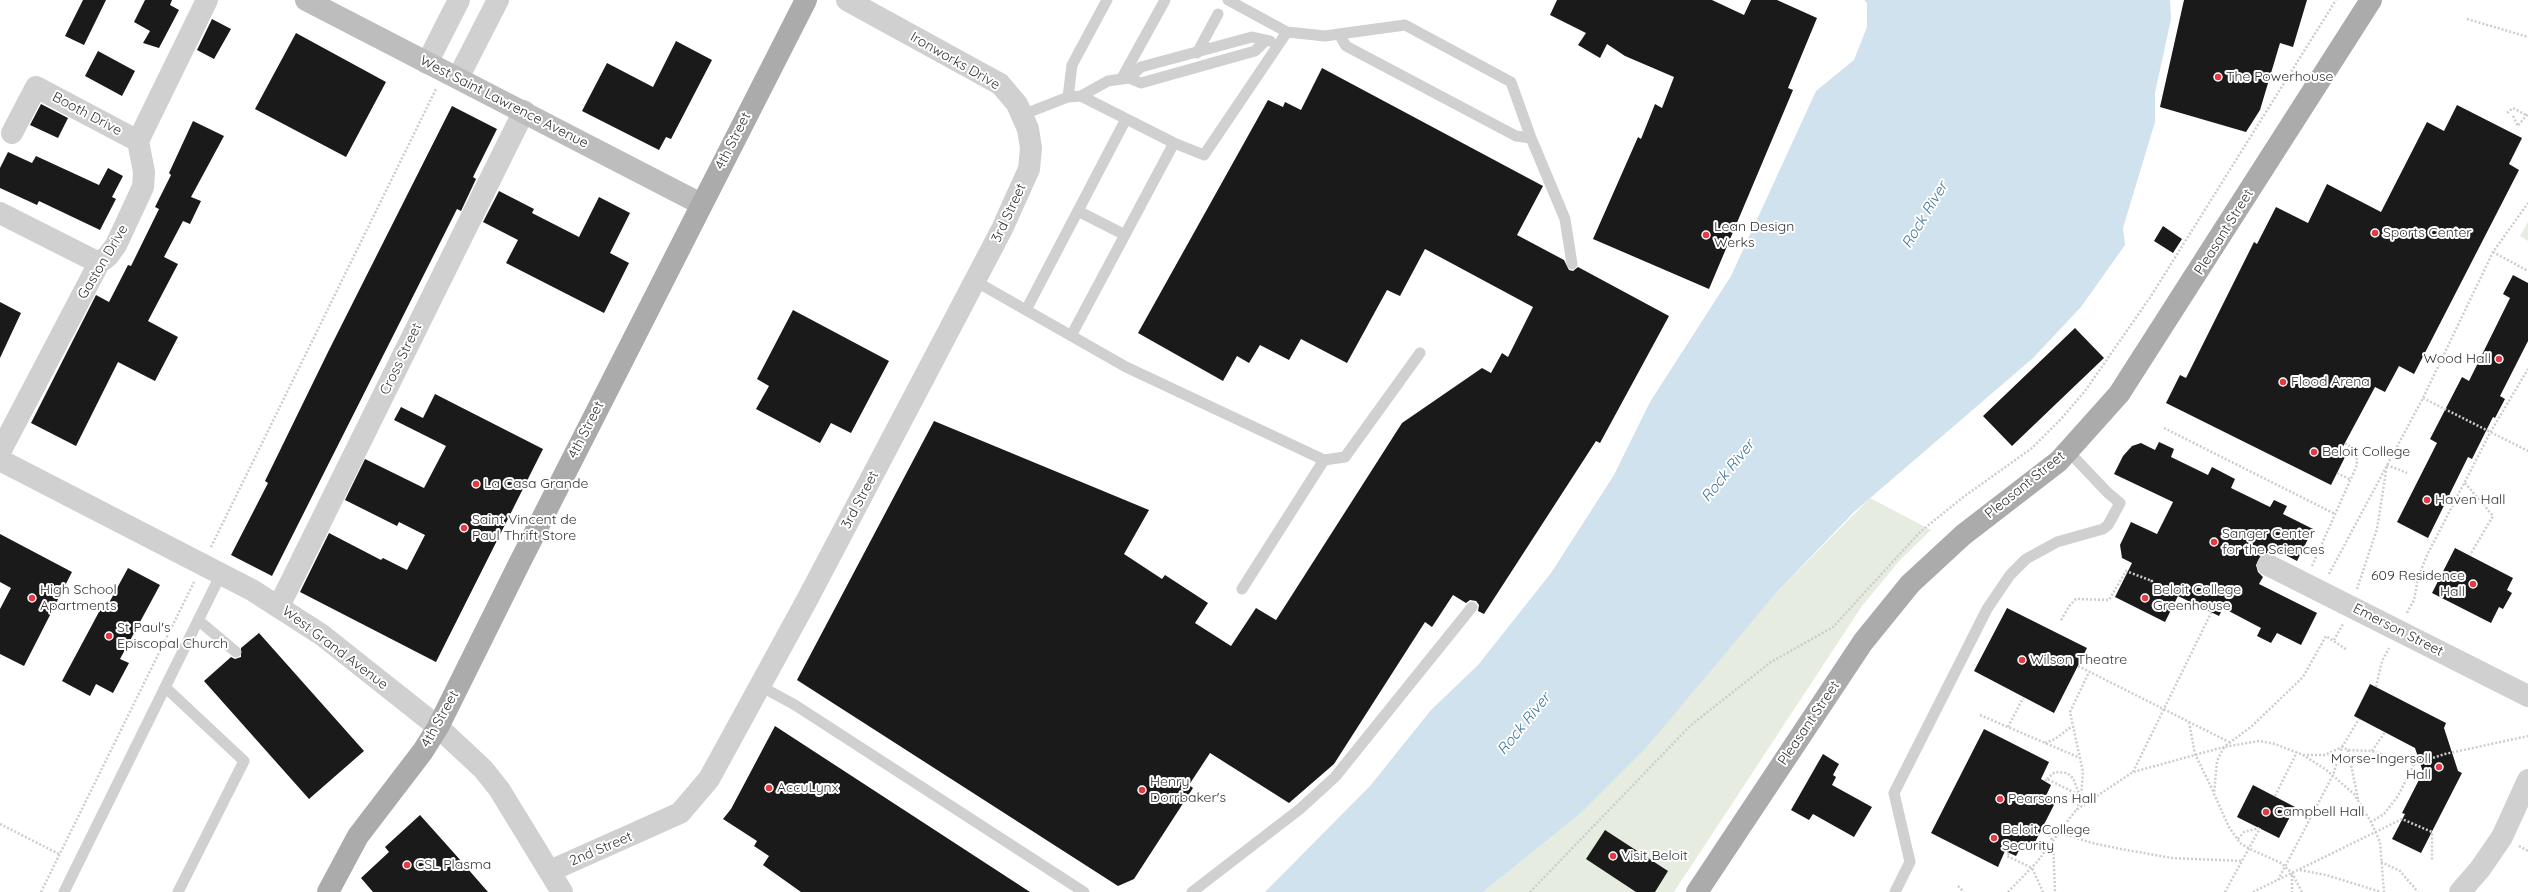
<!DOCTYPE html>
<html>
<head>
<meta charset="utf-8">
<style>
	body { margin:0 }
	canvas { display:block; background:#fff }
</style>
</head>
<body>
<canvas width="2528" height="892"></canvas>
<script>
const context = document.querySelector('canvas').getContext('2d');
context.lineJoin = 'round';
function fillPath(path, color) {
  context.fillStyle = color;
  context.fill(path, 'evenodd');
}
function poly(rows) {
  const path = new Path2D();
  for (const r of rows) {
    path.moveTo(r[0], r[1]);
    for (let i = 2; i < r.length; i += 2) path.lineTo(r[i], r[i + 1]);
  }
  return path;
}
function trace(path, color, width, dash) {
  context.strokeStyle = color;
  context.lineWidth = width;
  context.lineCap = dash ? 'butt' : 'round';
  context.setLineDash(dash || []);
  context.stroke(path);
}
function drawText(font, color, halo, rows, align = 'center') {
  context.font = font + ' Quicksand,sans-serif';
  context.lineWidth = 4;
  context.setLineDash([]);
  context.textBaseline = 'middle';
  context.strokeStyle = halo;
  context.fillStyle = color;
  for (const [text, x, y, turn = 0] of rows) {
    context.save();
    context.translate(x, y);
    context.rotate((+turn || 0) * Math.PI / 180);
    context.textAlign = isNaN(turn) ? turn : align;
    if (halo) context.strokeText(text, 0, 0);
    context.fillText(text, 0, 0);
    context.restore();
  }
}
fillPath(poly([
	[2528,222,2528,241,2520,236],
	[1870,498,1931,530,1900,560,1862,606,1674,892,1483,892,1581,813,1775,594]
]), '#e6ecdf');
fillPath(poly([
	[1864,0,2170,0,2171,19,2155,93,2155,122,2123,228,2125,245,2081,307,2033,358,1854,512,1775,594,1645,749,1581,813,1483,892,1265,892,1370,786,1431,710,1478,665,1551,573,1614,475,1650,402,1731,276,1816,91,1854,60,1867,27,1867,3]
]), '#cfe2ee');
fillPath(poly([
	[83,0,106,0,84,45,65,36],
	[145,0,172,0,170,5,179,10,159,48,143,43,150,31,134,22],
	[1557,0,1712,0,1744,15,1751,0,1777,0,1817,18,1788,88,1793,90,1709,289,1593,239,1638,137,1641,139,1655,104,1662,108,1674,77,1625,56,1607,44,1600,58,1578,45,1586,33,1550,15],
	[2184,0,2307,0,2293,47,2280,43,2260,110,2246,132,2160,107],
	[212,19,231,29,214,59,197,50],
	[296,33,386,82,346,157,255,109],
	[676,41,712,60,671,139,666,137,659,150,582,111,607,63,653,87],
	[98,51,135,71,122,96,85,76],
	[1322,68,1543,186,1517,235,1564,260,1569,270,1573,271,1578,267,1669,316,1600,443,1596,441,1484,614,1478,611,1479,605,1476,601,1470,600,1466,603,1453,595,1432,627,1425,622,1334,764,1289,803,1210,753,1189,785,1193,788,1134,879,1118,886,797,680,934,421,1149,510,1124,554,1162,579,1165,575,1208,603,1195,623,1231,646,1256,608,1276,620,1402,423,1482,368,1491,373,1502,353,1508,357,1533,307,1425,249,1400,296,1387,290,1347,363,1301,339,1289,360,1260,345,1249,363,1237,356,1223,381,1138,333,1268,100,1283,107,1285,102,1301,110],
	[41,104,68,118,58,138,30,125],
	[2457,105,2522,138,2509,164,2519,170,2414,374,2399,366,2385,392,2375,387,2339,454,2345,457,2331,485,2166,403,2180,375,2186,378,2254,242,2257,244,2276,207,2308,223,2327,184,2381,212,2427,122,2444,131],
	[452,106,497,129,473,177,476,179,461,211,457,209,272,576,231,555,268,483,265,481,329,350],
	[193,121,224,136,191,197,201,201,190,224,183,221,164,257,178,264,148,321,178,337,155,381,118,362,76,446,31,423,96,295,109,302,128,265,131,266,159,209,155,207,171,175,169,173],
	[8,152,32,163,36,156,99,185,108,168,123,176,112,197,116,199,100,230,39,201,37,205,0,188,0,168],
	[499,191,534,209,532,213,579,237,599,197,630,213,610,253,629,263,604,313,506,263,518,240,483,222],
	[2163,226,2182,239,2173,253,2154,241],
	[2513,275,2528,283,2528,341,2500,396,2505,399,2495,418,2493,417,2472,459,2468,457,2428,538,2397,522,2437,443,2430,439,2462,377,2469,381,2510,298,2503,294],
	[0,302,21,313,0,358],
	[793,310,889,361,851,433,831,423,820,443,756,409,769,386,757,379],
	[2075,328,2104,358,2012,446,1983,416],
	[435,394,543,449,436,662,300,592,329,533,381,560,383,558,407,570,425,535,399,522,397,526,345,500,365,459,424,488,446,446,394,420,401,407,423,418],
	[2159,442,2174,449,2171,457,2208,475,2212,467,2235,479,2231,488,2270,507,2274,500,2287,506,2283,514,2313,529,2297,561,2276,550,2274,554,2267,553,2261,555,2256,565,2258,572,2263,577,2259,584,2317,613,2301,645,2277,633,2271,643,2257,636,2261,628,2223,608,2219,616,2178,596,2165,622,2115,597,2132,563,2122,558,2120,545,2131,522,2157,534,2173,502,2114,474,2123,456,2132,446,2141,443,2155,450],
	[0,534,72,572,24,666,0,654,0,609,11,588,0,582],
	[2455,548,2513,578,2507,590,2512,593,2503,609,2499,607,2491,623,2432,593],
	[128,568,160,585,120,659,129,663,113,693,96,684,90,696,62,681,100,610,104,612],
	[2007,608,2087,648,2054,713,1974,671],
	[259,633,364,751,309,799,204,681,231,657,235,659,241,657,241,648],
	[2370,684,2446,723,2444,728,2458,771,2462,773,2421,853,2392,839,2405,814,2402,813,2423,772,2415,748,2354,716],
	[775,726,1030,892,801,892,763,865,769,856,754,846,757,841,723,819,731,809],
	[1984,729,2049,762,2041,779,2051,785,2046,796,2056,801,2032,848,2023,843,2016,856,2005,851,1998,867,1931,833],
	[1823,754,1839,764,1833,775,1836,777,1832,785,1872,807,1854,837,1813,814,1809,820,1791,810],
	[2253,785,2295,807,2279,838,2237,817],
	[420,815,454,853,488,892,373,892,361,878,389,852,385,847],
	[1605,830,1668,871,1655,892,1636,892,1586,859]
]), '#1a1a1a');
trace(poly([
	[2467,19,2528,37],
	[2507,113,2513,108,2528,116],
	[2513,116,2518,126,2528,113],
	[2493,252,2528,271],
	[2423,398,2528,451],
	[2164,428,2335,514],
	[2337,473,2351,480],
	[2465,483,2493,516,2470,555],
	[211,547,436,89],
	[2312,566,2357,465,2356,451,2345,443],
	[2329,574,2423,398,2493,252,2528,203],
	[2357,589,2377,529,2387,465,2407,473],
	[2407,613,2414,600,2418,578,2427,555,2491,431,2528,369],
	[2061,620,2070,605,2076,599,2109,600,2126,571,2152,581,2149,581],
	[2334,640,2343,624],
	[2078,666,2229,742],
	[2376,687,2382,661,2389,648],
	[1980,715,2080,758],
	[2189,722,2195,754,2214,793],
	[2008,727,2023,698],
	[2045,743,2055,739,2071,727],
	[2348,750,2358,799],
	[2372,751,2385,732],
	[2303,755,2325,755,2342,747,2348,750,2372,751,2414,764,2398,796,2384,814,2371,822],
	[2414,764,2445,754,2528,736],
	[2133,772,2211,613],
	[2047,779,2055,772,2067,773,2073,778,2080,796],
	[2045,781,2047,779,2081,796],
	[2275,796,2297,752],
	[2077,810,2081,796,2083,772,2070,712,2089,672],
	[0,824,59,854],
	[2043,827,2092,843,2121,849,2172,858,2243,861],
	[2044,828,2053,841,2055,892],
	[2238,839,2244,832,2259,828],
	[2519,846,2528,851],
	[2009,853,2007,856,2032,868,2043,892],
	[2381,862,2400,871,2418,892],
	[2300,870,2326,875,2381,892],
	[2292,875,2292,892],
	[2278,880,2333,775,2342,747,2359,719],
	[1958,886,1964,892],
	[41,892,194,582],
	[1530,892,1691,725,1771,662,1833,627,1920,532,1962,498,2032,448,2061,419,2085,391,2151,296,2336,0],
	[2008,892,2037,862,2076,810,2133,772,2224,747,2252,726,2303,677,2326,636,2347,650],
	[2225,892,2260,828],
	[2253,892,2402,819,2432,832,2432,861],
	[2302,892,2292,873,2281,863,2250,849,2240,843,2229,827,2214,794,2217,761,2224,747,2259,741,2275,744,2303,755,2325,769,2354,794,2371,822,2380,842,2384,892]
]), '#cdcdcd', 2.5, [2, 2]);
trace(poly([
	[1228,0,1287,32,1325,36,1339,34,1405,25,1511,82,1531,138,1516,136,1346,46,1339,34],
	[1197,53,1218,14],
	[1122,78,1165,0],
	[1129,78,1141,67,1252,37,1270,41],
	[1081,96,1174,143,1204,155,1287,32],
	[1068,97,1081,96,1108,81,1129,78,1141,83,1255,51,1266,40],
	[1022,115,1068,97,1072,65,1107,0],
	[1531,138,1565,219,1572,264],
	[1078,211,1125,235],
	[975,281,1126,367,1324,460,1345,457,1420,353],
	[1026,310,1126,119],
	[1071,336,1174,143],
	[1242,589,1324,460],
	[198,620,236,652],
	[760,686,795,705,1084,892],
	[165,687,244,761,178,892],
	[64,892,221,574],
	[1192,892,1300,809,1335,777,1472,607],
	[1895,892,1910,862,1894,793,1987,609,2010,575,2026,559,2057,542,2103,529,2108,525,2120,503,2108,493,2068,451]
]), '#d0d0d0', 11);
trace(poly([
	[427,63,459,0],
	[458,78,498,0],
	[12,133,36,87,138,141],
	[0,213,99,263],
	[0,452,99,263,108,256,116,245,143,187,144,172,138,141,207,0],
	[0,460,252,590,322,635,438,727,483,769,499,789,562,892],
	[2268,565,2528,696],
	[279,606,524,111],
	[550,871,680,813,709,779,808,598,948,332,1002,229,1029,169,1031,148,1028,129,1017,104,1000,84,847,0],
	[2460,892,2480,869,2502,837,2528,780]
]), '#d0d0d0', 22);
trace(poly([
	[306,0,701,204]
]), '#bdbdbd', 22);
trace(poly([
	[328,892,358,836,423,751,438,727,519,564,806,0],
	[1697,892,1863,642,1910,584,1963,535,2059,461,2119,394,2371,0]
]), '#ababab', 22);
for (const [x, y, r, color] of [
	[2218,77,4,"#e63946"],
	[2375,233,4,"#e63946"],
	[1706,235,4,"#e63946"],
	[2499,359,4,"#e63946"],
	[2283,382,4,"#e63946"],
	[2314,452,4,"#e63946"],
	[476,484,4,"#e63946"],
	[2427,500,4,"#e63946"],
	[464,528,4,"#e63946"],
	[2214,542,4,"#e63946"],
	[2473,584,4,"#e63946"],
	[32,598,4,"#e63946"],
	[2145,598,4,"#e63946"],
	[109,636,4,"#e63946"],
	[2022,660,4,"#e63946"],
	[2439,767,4,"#e63946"],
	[769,788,4,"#e63946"],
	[1142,790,4,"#e63946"],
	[2000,799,4,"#e63946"],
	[2266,812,4,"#e63946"],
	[1994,838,4,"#e63946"],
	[1613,856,4,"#e63946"],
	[407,865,4,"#e63946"]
]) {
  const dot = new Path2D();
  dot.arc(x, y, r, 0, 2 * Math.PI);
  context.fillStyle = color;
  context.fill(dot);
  trace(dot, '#fff', 1.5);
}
drawText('14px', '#333', '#fff', [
	["Ironworks Drive",955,61,30],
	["West Saint Lawrence Avenue",504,102,27],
	["Booth Drive",87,114,28],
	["4th Street",733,141,-63],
	["3rd Street",1009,213,-65],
	["Pleasant Street",2224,232,-58],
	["Gaston Drive",103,262,-59],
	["Cross Street",401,359,-64],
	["4th Street",586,430,-63],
	["Pleasant Street",2025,485,-39],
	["3rd Street",860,500,-62],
	["Emerson Street",2398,630,27],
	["West Grand Avenue",335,648,37],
	["4th Street",440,719,-61],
	["Pleasant Street",1809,723,-56],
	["2nd Street",601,849,-23]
]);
drawText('14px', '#333', '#fff', [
	["The Powerhouse",2226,77],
	["Lean Design",1714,227],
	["Werks",1714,243],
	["Sports Center",2383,233],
	["Wood Hall",2491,359,"right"],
	["Flood Arena",2291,382],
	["Beloit College",2322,452],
	["La Casa Grande",484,484],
	["Haven Hall",2435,500],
	["Saint Vincent de",472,520],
	["Paul Thrift Store",472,536],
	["Sanger Center",2222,534],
	["for the Sciences",2222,550],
	["609 Residence",2465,576,"right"],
	["Hall",2465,592,"right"],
	["High School",40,590],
	["Apartments",40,606],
	["Beloit College",2153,590],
	["Greenhouse",2153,606],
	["St Paul's",117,628],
	["Episcopal Church",117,644],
	["Wilson Theatre",2030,660],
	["Morse-Ingersoll",2431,759,"right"],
	["Hall",2431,775,"right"],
	["Henry",1150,782],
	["Dorrbaker's",1150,798],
	["AccuLynx",777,788],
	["Pearsons Hall",2008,799],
	["Campbell Hall",2274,812],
	["Beloit College",2002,830],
	["Security",2002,846],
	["Visit Beloit",1621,856],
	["CSL Plasma",415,865]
], 'left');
drawText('italic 15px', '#3f7597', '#fff', [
	["Rock River",1925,215,-59],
	["Rock River",1728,471,-51],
	["Rock River",1524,724,-51]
]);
</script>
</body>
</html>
